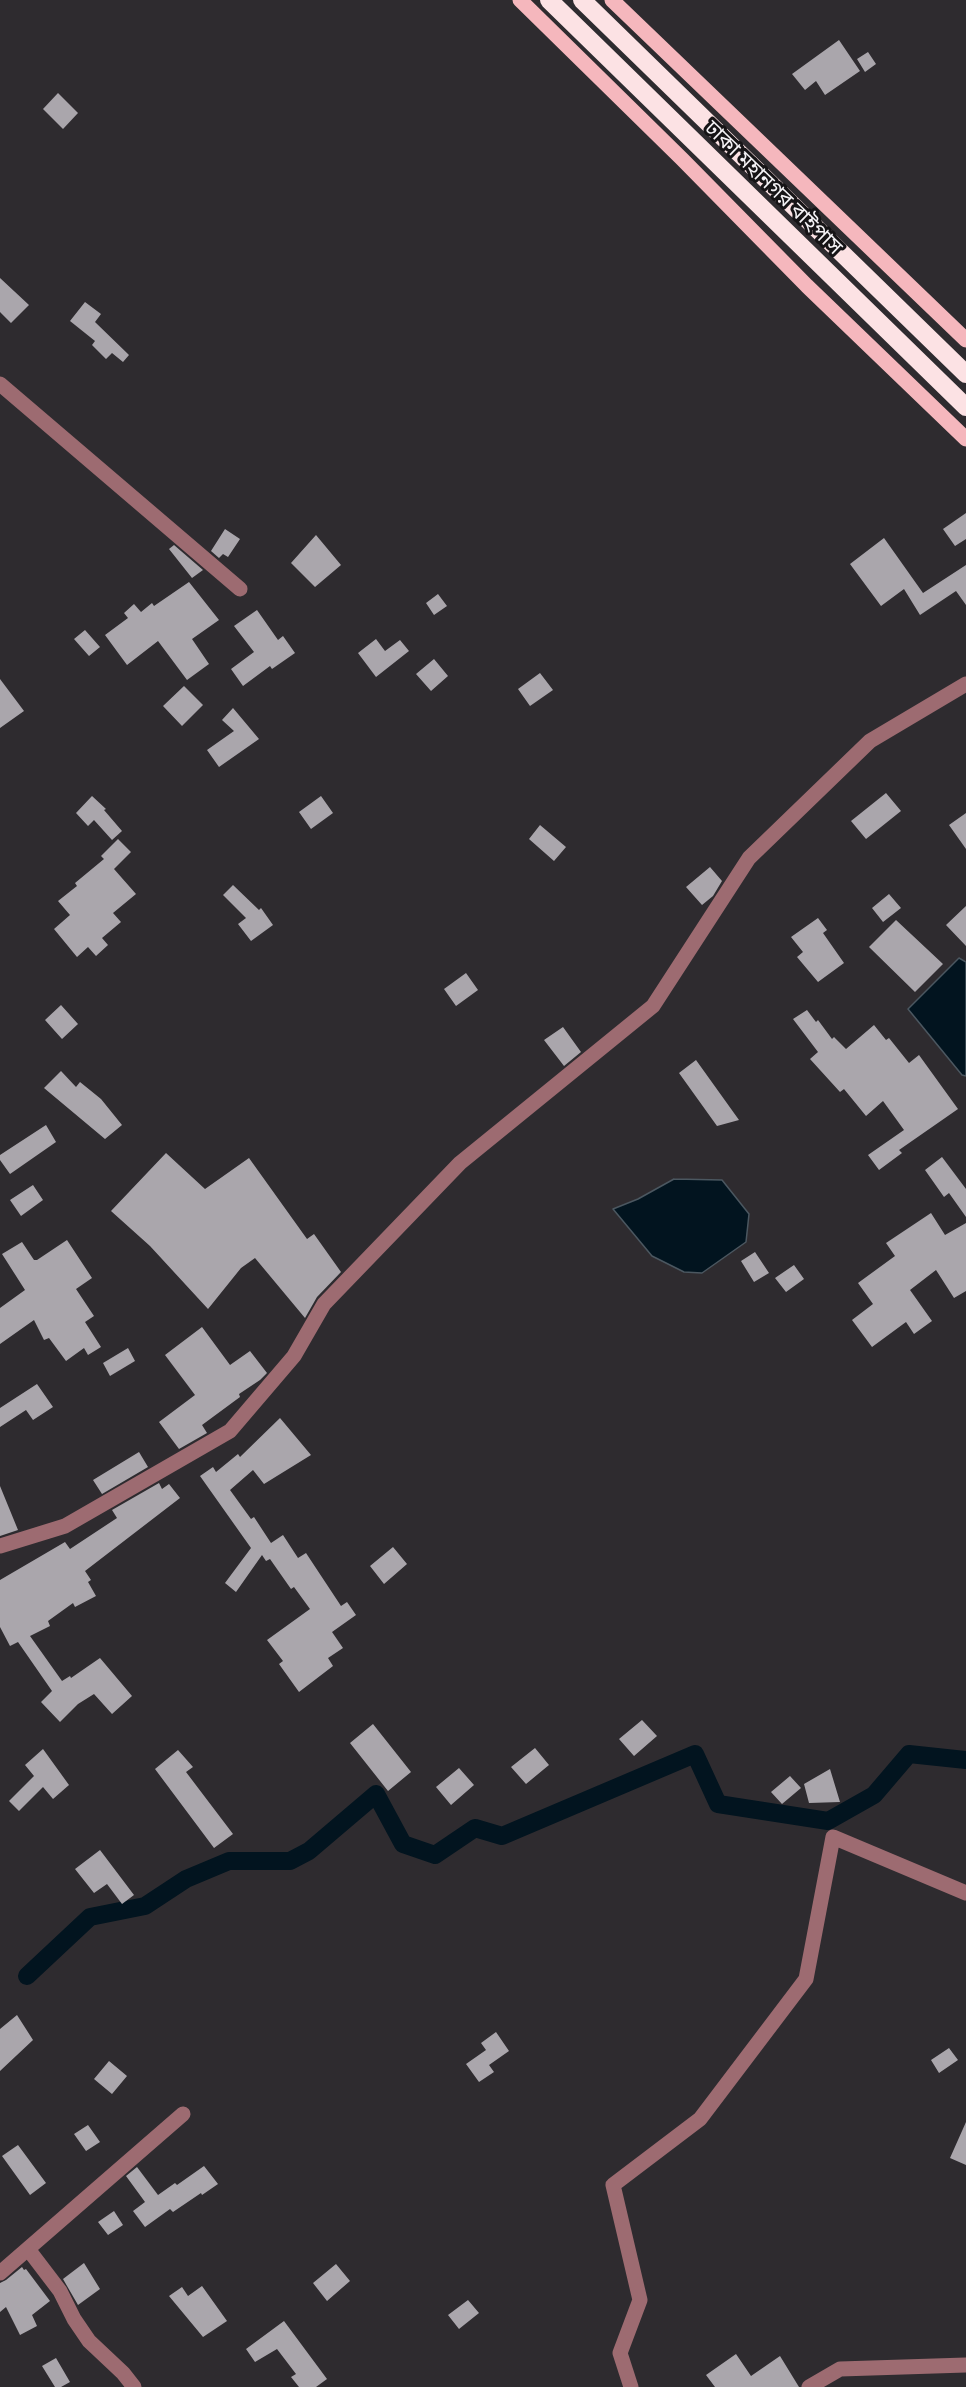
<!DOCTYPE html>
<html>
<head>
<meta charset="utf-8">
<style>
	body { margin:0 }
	canvas { display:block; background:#2e2b2f }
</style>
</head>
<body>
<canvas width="966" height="2387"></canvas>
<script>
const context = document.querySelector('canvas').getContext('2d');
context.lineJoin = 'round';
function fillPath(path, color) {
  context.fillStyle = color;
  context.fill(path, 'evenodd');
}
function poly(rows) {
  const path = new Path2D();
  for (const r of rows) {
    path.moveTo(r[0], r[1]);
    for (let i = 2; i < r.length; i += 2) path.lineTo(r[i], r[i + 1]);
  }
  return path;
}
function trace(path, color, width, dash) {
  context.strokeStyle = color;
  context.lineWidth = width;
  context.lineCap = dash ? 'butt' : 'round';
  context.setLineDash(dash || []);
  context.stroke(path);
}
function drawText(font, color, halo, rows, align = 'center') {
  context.font = font + ' "Roboto Serif","Noto Sans Bengali",serif';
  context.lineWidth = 6;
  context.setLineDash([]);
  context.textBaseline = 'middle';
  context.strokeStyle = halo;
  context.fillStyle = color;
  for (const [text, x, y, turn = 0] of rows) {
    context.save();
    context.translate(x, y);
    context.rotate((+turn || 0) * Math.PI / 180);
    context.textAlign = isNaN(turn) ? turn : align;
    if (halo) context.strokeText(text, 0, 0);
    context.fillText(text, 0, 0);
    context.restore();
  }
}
const water = poly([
	[959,958,966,962,966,1076,962,1075,908,1009,959,958],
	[674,1179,722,1180,749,1214,746,1242,702,1273,684,1272,652,1256,613,1209,638,1199,674,1179]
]);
fillPath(water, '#02141f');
trace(water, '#4b5760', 1.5);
trace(poly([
	[27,1976,90,1917,145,1906,186,1879,229,1861,290,1861,309,1851,376,1794,403,1844,435,1855,475,1828,502,1836,695,1754,718,1804,828,1821,874,1795,909,1754,966,1760]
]), '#02141f', 18);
fillPath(poly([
	[839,40,860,71,825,95,816,81,805,90,792,74],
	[868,52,876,64,865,72,857,59],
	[58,93,78,113,63,129,43,109],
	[0,278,29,305,11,323,0,312],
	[85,302,101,314,95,322,129,355,123,362,112,353,106,359,92,345,95,341,70,321],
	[966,513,966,539,955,546,943,529],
	[225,529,240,539,228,557,223,554,219,558,211,551],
	[316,535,341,565,315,587,291,563],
	[884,538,923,593,966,565,966,605,956,591,920,615,904,589,881,606,850,564],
	[174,545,203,570,192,578,169,549],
	[189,582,219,620,192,639,209,664,187,680,158,641,127,665,105,635,128,618,124,613,134,604,141,612,152,603,154,606],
	[438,594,447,606,434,615,426,603],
	[257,610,278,640,283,636,295,653,272,669,270,666,243,686,231,669,254,652,234,626],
	[85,630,100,647,89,656,74,639],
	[376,639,385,651,400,640,409,651,376,677,358,653],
	[434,659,448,676,431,691,416,674],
	[540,673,553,690,530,706,518,689],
	[0,679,24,711,0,728],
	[184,686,203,705,182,726,163,706],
	[233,708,259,739,219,767,207,750,234,731,222,720],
	[886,793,901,811,866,839,851,821],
	[92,796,106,809,104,810,122,831,112,840,94,820,88,826,76,813],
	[321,796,333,813,311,829,299,812],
	[966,813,966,849,949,825],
	[540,825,566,847,554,861,529,839],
	[118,839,131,852,114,869,136,894,113,913,121,922,102,938,108,945,96,956,88,947,77,957,54,929,70,915,58,901,77,886,75,883,104,859,101,856],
	[710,867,722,881,713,896,702,905,686,887],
	[233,885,259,910,261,908,273,925,251,941,238,924,246,918,223,895],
	[889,894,901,908,883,922,872,908],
	[966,906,966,946,946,925],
	[818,918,827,930,823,933,844,963,818,982,797,957,803,952,791,937],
	[896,920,943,964,915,992,869,947],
	[466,973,478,990,456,1006,444,989],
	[61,1005,78,1024,62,1039,45,1020],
	[807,1010,816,1022,818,1020,832,1039,834,1037,846,1049,874,1025,886,1040,889,1038,909,1063,919,1055,958,1109,899,1150,902,1153,879,1170,868,1155,904,1130,883,1101,866,1116,844,1089,840,1092,810,1059,818,1052,793,1019],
	[563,1027,581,1052,564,1066,544,1040],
	[696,1060,739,1120,717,1126,679,1073],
	[61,1071,76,1087,80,1082,101,1099,122,1125,105,1139,44,1088],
	[46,1125,56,1142,10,1174,0,1160,0,1155],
	[166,1153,205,1189,249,1158,307,1239,314,1234,341,1272,317,1297,305,1318,255,1258,241,1268,208,1309,150,1246,111,1211],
	[942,1157,966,1189,966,1217,949,1193,944,1197,925,1170],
	[33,1185,43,1200,21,1216,10,1200],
	[931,1213,945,1235,966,1223,966,1291,954,1298,936,1270,910,1290,932,1321,914,1334,906,1322,872,1347,852,1320,873,1304,858,1283,895,1256,886,1243],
	[67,1240,92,1278,76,1289,94,1316,85,1322,101,1347,88,1355,84,1348,66,1361,49,1338,44,1340,34,1320,0,1344,0,1308,25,1290,2,1254,22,1242,34,1260,37,1260],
	[755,1252,769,1273,754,1282,741,1261],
	[794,1265,804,1279,786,1292,775,1278],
	[202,1327,230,1365,250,1351,267,1373,260,1380,239,1394,240,1397,202,1425,207,1433,179,1449,159,1422,195,1395,165,1355],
	[128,1348,135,1361,110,1376,103,1363],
	[37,1384,53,1407,33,1420,26,1410,0,1427,0,1408],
	[280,1418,311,1455,264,1484,253,1470,230,1490,251,1519,254,1517,271,1543,283,1535,298,1558,306,1553,341,1606,347,1602,356,1615,332,1632,343,1648,328,1658,333,1666,299,1692,279,1664,283,1661,267,1640,310,1609,294,1587,291,1589,270,1559,266,1561,262,1555,236,1592,225,1583,251,1548,200,1476,213,1467,216,1472,238,1454,240,1457],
	[139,1452,148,1467,102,1494,93,1480],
	[159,1483,162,1489,169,1484,180,1498,85,1571,91,1580,88,1582,96,1596,75,1607,73,1603,48,1621,50,1626,30,1636,62,1681,70,1676,71,1678,100,1658,132,1696,112,1714,94,1694,78,1704,60,1722,41,1702,52,1691,18,1642,10,1646,0,1627,0,1580,65,1542,70,1549,117,1518,112,1510],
	[0,1486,18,1530,0,1536],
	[393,1547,407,1564,384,1584,370,1566],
	[642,1720,657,1736,634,1756,619,1739],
	[373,1724,411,1772,388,1791,350,1743],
	[535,1748,549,1765,526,1784,511,1767],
	[43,1749,69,1785,53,1799,43,1787,19,1811,9,1801,34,1776,25,1765],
	[178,1750,193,1767,186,1772,233,1834,214,1848,155,1769],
	[459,1768,474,1785,451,1805,436,1787],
	[830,1769,840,1802,809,1803,804,1784],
	[790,1776,801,1788,782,1804,771,1792],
	[100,1850,134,1895,122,1904,107,1884,94,1893,75,1869],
	[17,2015,33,2040,0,2071,0,2029],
	[496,2032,509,2051,489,2065,494,2072,479,2082,466,2064,486,2050,481,2043],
	[949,2048,958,2060,939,2073,931,2060],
	[109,2061,127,2076,112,2094,94,2079],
	[966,2122,966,2165,950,2158],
	[88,2125,100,2142,86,2151,74,2134],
	[18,2145,46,2183,30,2195,2,2156],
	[204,2166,218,2184,202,2195,201,2193,173,2212,170,2209,145,2227,133,2211,145,2202,126,2176,137,2167,158,2195,175,2183,177,2185],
	[114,2211,123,2225,108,2235,98,2222],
	[84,2263,100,2289,78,2305,63,2279],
	[336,2264,350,2281,327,2301,313,2283],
	[22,2267,24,2270,26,2269,50,2301,32,2315,37,2326,20,2335,6,2307,0,2312,0,2283,6,2280],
	[202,2286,227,2321,203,2337,169,2296,182,2287,188,2296],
	[468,2300,479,2313,459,2329,448,2315],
	[284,2321,327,2379,316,2387,299,2387,291,2377,296,2374,277,2349,255,2362,246,2349],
	[736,2354,751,2376,780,2356,799,2387,715,2387,706,2375],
	[56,2358,70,2382,61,2387,55,2387,42,2366]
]), '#aaa6ac');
trace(poly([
	[0,384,240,589],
	[0,1546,65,1526,230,1431,294,1356,324,1304,460,1163,653,1006,749,858,870,741,966,684],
	[28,2249,60,2291,74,2319,89,2341,123,2373,134,2387],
	[0,2273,183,2114],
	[631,2387,620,2353,640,2300,613,2185,700,2119,806,1979,833,1837,966,1893],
	[809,2387,840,2369,966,2365]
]), '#9d6b71', 15);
trace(poly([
	[520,0,682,159,807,286,966,439],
	[612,0,966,340]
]), '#f5b7bd', 15);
trace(poly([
	[549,0,966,407],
	[582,0,966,374]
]), '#fce2e4', 18);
drawText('21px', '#f5f3f6', '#161416', [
	["ঢাকা মহানগর বাইপাস",773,188,44]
]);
</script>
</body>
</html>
